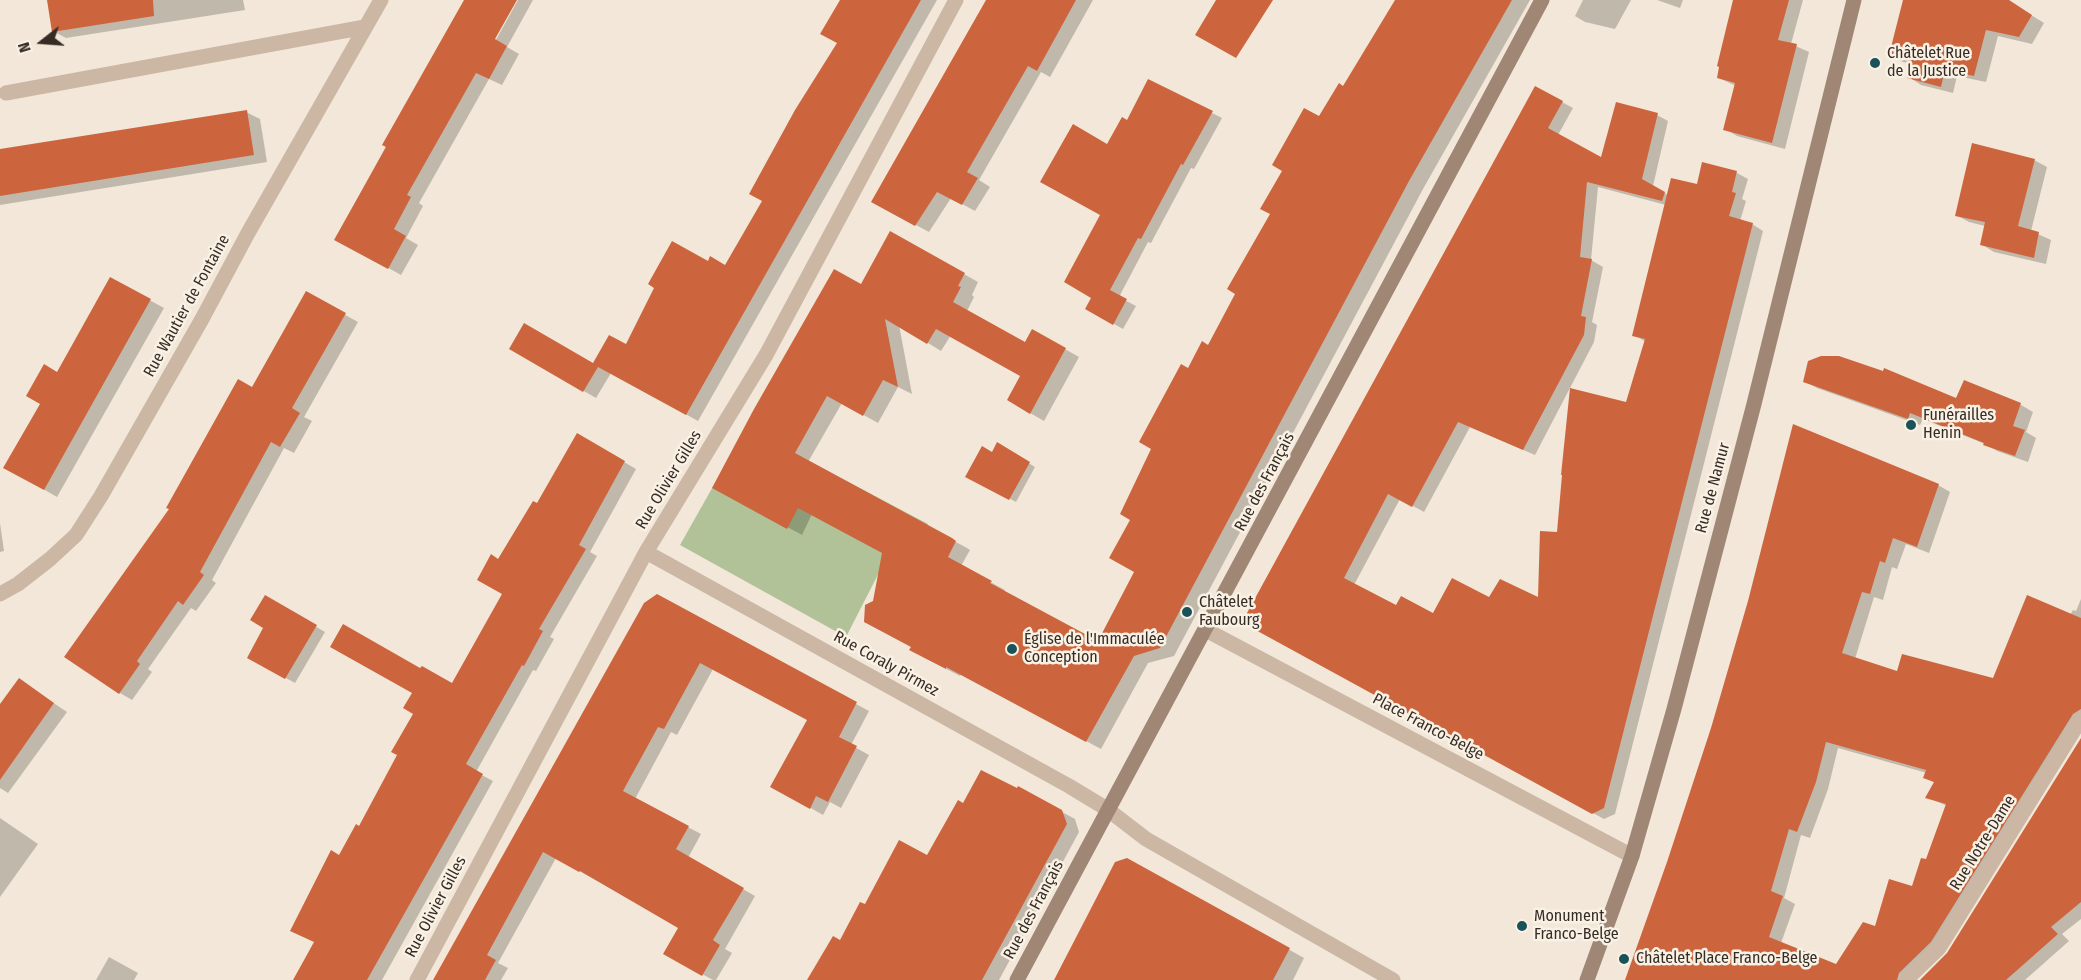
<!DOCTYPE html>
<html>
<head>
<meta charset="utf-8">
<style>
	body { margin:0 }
	#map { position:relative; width:2081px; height:980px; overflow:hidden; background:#f2e7d8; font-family:"Fira Sans Condensed",sans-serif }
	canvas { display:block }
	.north { position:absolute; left:12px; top:12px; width:60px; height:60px; -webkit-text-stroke:4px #faf1e5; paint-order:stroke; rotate:253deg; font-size:16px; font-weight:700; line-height:24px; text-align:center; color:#362c26 }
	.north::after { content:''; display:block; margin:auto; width:21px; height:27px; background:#362c26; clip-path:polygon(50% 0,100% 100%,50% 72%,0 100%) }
</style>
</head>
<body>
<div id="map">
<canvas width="2081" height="980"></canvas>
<div class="north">N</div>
</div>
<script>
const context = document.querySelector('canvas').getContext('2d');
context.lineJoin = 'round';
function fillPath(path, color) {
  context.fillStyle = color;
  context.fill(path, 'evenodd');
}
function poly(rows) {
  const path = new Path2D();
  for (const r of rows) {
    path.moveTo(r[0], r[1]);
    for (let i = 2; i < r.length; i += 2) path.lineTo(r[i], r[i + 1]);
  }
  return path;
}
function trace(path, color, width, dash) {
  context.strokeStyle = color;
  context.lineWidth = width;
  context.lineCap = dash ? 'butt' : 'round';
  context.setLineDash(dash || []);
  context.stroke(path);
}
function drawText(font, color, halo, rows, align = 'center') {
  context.font = font + ' "Fira Sans Condensed",sans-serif';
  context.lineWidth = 5;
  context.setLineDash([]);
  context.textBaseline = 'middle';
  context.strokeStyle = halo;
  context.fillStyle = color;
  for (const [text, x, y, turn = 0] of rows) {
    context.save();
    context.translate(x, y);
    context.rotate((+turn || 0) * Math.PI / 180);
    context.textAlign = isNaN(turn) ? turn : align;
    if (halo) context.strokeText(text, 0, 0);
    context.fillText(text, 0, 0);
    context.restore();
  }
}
fillPath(poly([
	[746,428,928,524,910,558,887,557,846,637,680,545]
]), '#b2c298');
fillPath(poly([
	[48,0,243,0,245,10,66,38,53,31],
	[465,0,515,0,490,45,492,47,518,0,533,0,507,47,519,54,502,85,489,79,419,203,423,206,406,238,418,245,401,275,336,239],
	[842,0,937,0,698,421,611,373,596,398,511,349,594,365,626,346,708,263,726,267,764,200,839,43],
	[988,0,1093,0,1050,77,1041,72,979,180,990,187,975,211,951,198,929,232,886,209],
	[1396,0,1530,0,1423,189,1174,656,1148,663,1101,749,961,674,960,676,925,658,913,647,875,602,884,553,812,514,802,535,728,495,861,286,891,233,978,282,972,295,974,297,967,311,1026,345,1033,331,1079,357,1044,421,1030,413,1022,376,951,335,941,351,899,325,912,394,898,387,878,423,842,403,808,462,967,548,970,550,961,566,1005,590,1004,592,1099,643,1136,571,1132,519,1189,370,1209,347,1237,293,1271,214,1320,118,1344,88],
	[1583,0,1631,0,1615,29,1585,22,1575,16],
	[1657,0,1683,0,1680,8],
	[1735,0,1803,0,1791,44,1809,52,1785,149,1737,136,1725,129,1736,86,1719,78],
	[1904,0,2007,0,2044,23,2032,44,1998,36,1986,82,1957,76,1953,93,1921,85,1909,77,1912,64,1903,62,1890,55],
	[1148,81,1222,118,1194,169,1191,168,1151,243,1148,242,1119,297,1136,306,1123,329,1087,309,1093,298,1108,146,1128,122],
	[1536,88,1573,108,1558,135,1602,159,1657,115,1668,121,1653,186,1668,195,1698,185,1703,164,1737,173,1748,179,1742,199,1746,201,1740,221,1752,224,1763,231,1615,814,1604,819,1265,634],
	[1598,187,1666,205,1634,335,1646,342,1627,404,1559,534,1539,599,1490,599,1434,615,1396,607,1354,585,1400,499,1424,512,1470,427,1535,455,1594,342,1597,325,1592,322,1603,267,1591,260],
	[246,112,260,119,267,162,0,205,0,150],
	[2034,160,2047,167,2031,231,2051,240,2046,264,1994,252,1981,244,1985,226,1969,222,1956,215],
	[111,279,164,308,57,497,5,467],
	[306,293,358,322,304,417,312,421,294,453,284,448,212,580,216,583,196,611,191,608,148,669,152,672,132,700,120,693,171,509,252,389],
	[1805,381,1957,400,1964,382,2021,405,2033,412,2026,432,2036,438,2028,462,1997,451,1985,444,1923,419,1920,425,1817,388],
	[578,435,636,469,590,552,597,556,550,637,554,639,536,671,533,670,476,772,493,781,382,980,295,980,316,942,340,857,360,828,399,755,415,713,414,693,421,670,452,685,504,594,499,561,537,504],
	[998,444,1035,467,1016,502,967,476,992,454],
	[1938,485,1950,492,1929,553,1906,544,1897,569,1892,567,1883,600,1874,597,1855,659,1898,673,1994,680,2070,615,2073,610,2076,611,2081,599,2081,727,1911,980,1626,980,1668,862,1713,728],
	[1838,748,1927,773,1925,777,1935,783,1927,797,1947,806,1927,861,1912,888,1876,928,1837,966,1781,943,1795,904,1784,898,1801,835,1810,838,1828,789],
	[0,523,4,551,0,552],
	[657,596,869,711,851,745,869,755,841,808,830,802,823,815,772,786,809,720,713,669,677,735,671,732,635,799,701,834,688,858,755,896,725,949,732,953,716,980,713,980,665,954,680,927,556,858,498,963,508,968,501,980,434,980],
	[266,597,325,632,295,683,249,658,265,628],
	[19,680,67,712,8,793,0,788,0,707],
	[2081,740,2081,919,2062,934,2069,941,2025,980,1922,980,1948,954],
	[964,805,1062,812,1075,819,1079,832,999,980,811,980,866,906,927,858],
	[0,818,38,844,0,897],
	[1127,859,1304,958,1293,980,1055,980],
	[109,957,138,973,134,980,96,980]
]), '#0003');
fillPath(poly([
	[47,0,153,0,154,16,52,32],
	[464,0,517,0,495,39,507,46,489,79,476,73,407,195,411,197,394,229,406,236,388,269,334,240,386,147,382,145],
	[840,0,921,0,686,415,598,367,583,392,509,349,524,323,593,363,609,335,626,344,654,288,648,284,672,241,708,261,710,256,725,265,762,201,749,194,795,110,837,43,820,34],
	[986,0,1076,0,1037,71,1028,66,967,172,978,178,962,205,937,192,915,226,871,202],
	[1216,0,1273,0,1236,58,1195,35],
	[1395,0,1512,0,1409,181,1160,648,1134,656,1086,742,946,667,946,669,909,650,911,647,864,622,865,605,873,601,882,553,798,508,787,529,712,488,754,409,834,269,861,284,890,231,965,273,958,286,961,287,953,302,1025,342,1032,329,1066,348,1030,414,1007,400,1020,376,936,329,927,344,885,319,898,387,883,380,863,416,827,396,795,453,952,538,956,541,948,557,992,581,990,583,1098,641,1134,572,1109,558,1130,520,1120,514,1151,449,1139,442,1181,364,1188,368,1202,341,1208,345,1235,294,1227,289,1270,214,1260,209,1282,171,1272,165,1304,108,1319,116,1339,83,1343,86],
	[1733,0,1789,0,1778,40,1797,44,1772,143,1723,130,1735,83,1717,78,1719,67,1717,66],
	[1903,0,2009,0,2032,15,2019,37,1986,30,1974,76,1945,70,1941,87,1907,78,1911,61,1889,55],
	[1148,79,1213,111,1183,165,1181,164,1141,239,1138,238,1110,290,1127,299,1113,325,1085,309,1091,298,1064,282,1100,215,1040,182,1073,124,1107,144,1122,117,1127,120],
	[1535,86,1563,101,1548,128,1601,157,1616,102,1658,113,1642,179,1665,192,1662,201,1587,182,1580,257,1592,259,1581,316,1586,317,1584,335,1523,450,1458,422,1412,507,1388,494,1344,578,1396,605,1401,596,1433,613,1452,578,1489,597,1500,579,1538,597,1540,531,1557,532,1562,475,1561,475,1570,388,1626,402,1645,339,1632,336,1671,178,1697,184,1702,162,1737,171,1732,192,1736,193,1729,216,1753,223,1604,808,1592,814,1252,628,1247,613],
	[247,110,254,155,0,196,0,149],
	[1972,143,2035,159,2018,226,2039,232,2034,258,1980,245,1985,222,1955,216],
	[110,277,151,299,44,490,3,468,40,404,26,396,44,364,57,372],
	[306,291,346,313,292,408,300,413,280,447,271,442,200,572,204,575,183,605,178,601,137,661,140,664,119,694,64,657,169,509,166,508,238,379,252,387],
	[1821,356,1839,356,1883,371,1884,368,1956,398,1964,380,2021,403,2013,426,2025,430,2015,456,1983,445,1984,443,1910,413,1908,419,1803,382,1808,361],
	[1793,424,1939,484,1917,547,1893,538,1885,563,1880,561,1870,594,1862,592,1842,653,1897,671,1902,654,1993,678,2027,595,2081,618,2081,709,2073,714,1931,942,1899,973,1897,980,1625,980,1667,862,1711,728,1748,601],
	[1826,742,1926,770,1923,778,1934,782,1925,798,1946,804,1926,859,1921,858,1912,886,1889,879,1875,926,1863,922,1836,964,1769,937,1783,896,1771,891,1789,829,1797,832,1816,782],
	[577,433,625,461,579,545,586,549,539,629,543,631,524,666,522,665,466,764,483,774,367,980,293,980,314,942,290,931,331,850,339,855,356,824,359,826,397,755,391,752,413,714,403,708,412,693,330,647,343,624,420,668,422,666,452,683,502,594,477,580,491,554,498,559,533,501,537,503],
	[997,442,1030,462,1009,500,965,477,982,446,992,452],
	[657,594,857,702,839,737,857,746,828,802,816,796,810,809,770,787,807,720,700,663,664,729,658,727,623,791,689,826,676,849,744,888,713,940,720,945,702,976,663,954,678,928,580,871,579,872,543,852,487,955,496,960,485,980,433,980,644,603],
	[265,595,317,625,285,679,247,658,263,628,250,620],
	[19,678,54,703,0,780,0,704],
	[2081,738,2081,902,2051,927,2058,934,2006,980,1920,980,1947,953],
	[981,770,1017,788,1018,786,1062,810,1067,824,982,980,807,980,833,936,840,940,860,902,865,904,899,840,927,855,958,800,963,803],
	[1127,858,1290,948,1273,980,1054,980,1115,862]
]), '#cc653d');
trace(poly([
	[6,93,365,27],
	[646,552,1069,786,1107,809,1146,839,1393,980],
	[0,594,18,584,50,559,76,535,101,496,202,319,248,233,381,0],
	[1206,630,1632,856],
	[417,980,646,552,766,355,956,0],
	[1906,980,1939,948,2081,719]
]), '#cbb7a4', 15);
trace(poly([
	[1017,980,1542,0],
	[1587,980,1632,856,1674,709,1754,404,1854,0]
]), '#9f8675', 15);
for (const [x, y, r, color] of [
	[1875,63,6,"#1a5259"],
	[1911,425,6,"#1a5259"],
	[1187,612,6,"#1a5259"],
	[1012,649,6,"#1a5259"],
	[1522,926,6,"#1a5259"],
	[1624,959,6,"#1a5259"]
]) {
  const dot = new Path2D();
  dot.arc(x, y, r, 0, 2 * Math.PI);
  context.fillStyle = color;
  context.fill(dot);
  trace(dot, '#faf1e5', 2);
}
drawText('16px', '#362c26', '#faf1e5', [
	["Châtelet Rue",1887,54],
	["de la Justice",1887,72],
	["Funérailles",1923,416],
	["Henin",1923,434],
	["Châtelet",1199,603],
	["Faubourg",1199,621],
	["Église de l'Immaculée",1024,640],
	["Conception",1024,658],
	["Monument",1534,917],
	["Franco-Belge",1534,935],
	["Châtelet Place Franco-Belge",1636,959]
], 'left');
drawText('16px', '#362c26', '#faf1e5', [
	["Rue Wautier de Fontaine",187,306,-61],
	["Rue Olivier Gilles",669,480,-59],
	["Rue des Français",1265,482,-62],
	["Rue de Namur",1713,488,-75],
	["Rue Coraly Pirmez",886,664,29],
	["Place Franco-Belge",1428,727,28],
	["Rue Notre-Dame",1983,843,-58],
	["Rue Olivier Gilles",436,907,-62],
	["Rue des Français",1034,910,-62]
]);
</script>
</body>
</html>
